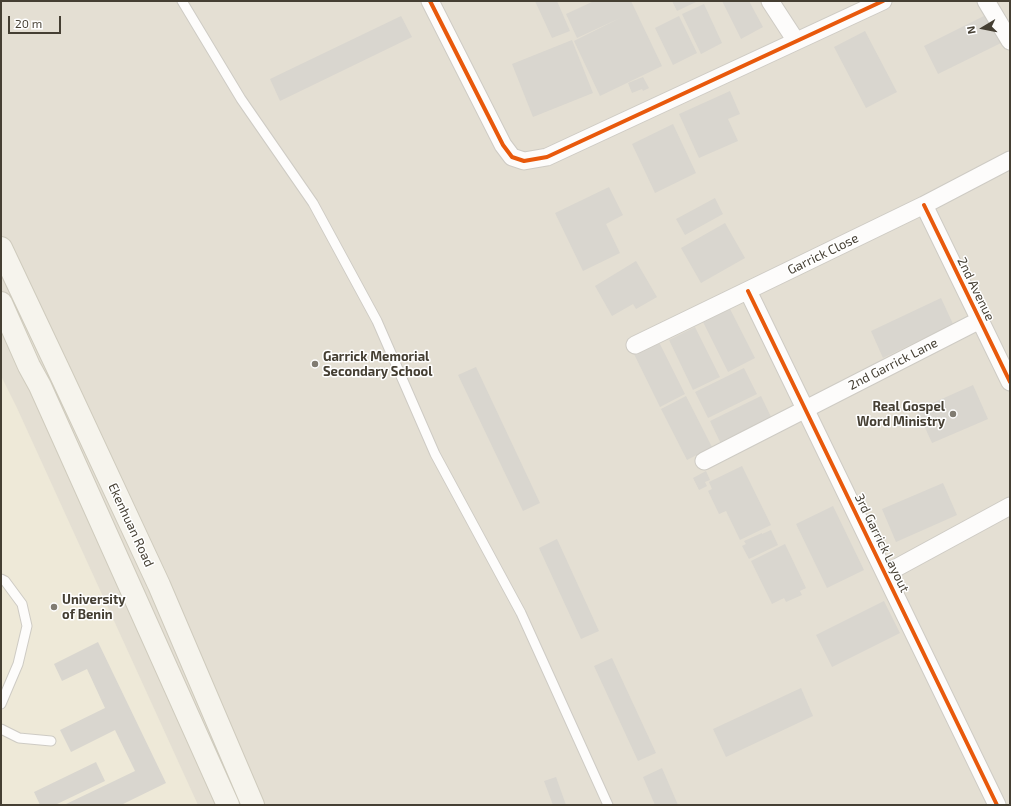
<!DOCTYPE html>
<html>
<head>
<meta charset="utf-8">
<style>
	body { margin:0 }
	#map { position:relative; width:1011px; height:806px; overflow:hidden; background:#f0ede6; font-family:"Exo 2",sans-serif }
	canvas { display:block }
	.frame { position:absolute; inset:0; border:2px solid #453f33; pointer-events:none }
	.north { position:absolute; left:963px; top:8px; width:40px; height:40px; -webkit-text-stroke:3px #fff; paint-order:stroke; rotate:260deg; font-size:11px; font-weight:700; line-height:16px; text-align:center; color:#453f33 }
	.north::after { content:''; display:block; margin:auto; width:14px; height:18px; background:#453f33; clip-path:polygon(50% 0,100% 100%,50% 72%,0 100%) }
	.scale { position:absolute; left:8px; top:16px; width:53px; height:18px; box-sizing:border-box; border:2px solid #453f33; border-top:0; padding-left:5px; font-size:12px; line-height:14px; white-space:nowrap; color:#453f33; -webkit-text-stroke:3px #fff; paint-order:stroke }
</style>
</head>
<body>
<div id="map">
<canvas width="1011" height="806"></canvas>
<div class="frame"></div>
<div class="north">N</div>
<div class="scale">20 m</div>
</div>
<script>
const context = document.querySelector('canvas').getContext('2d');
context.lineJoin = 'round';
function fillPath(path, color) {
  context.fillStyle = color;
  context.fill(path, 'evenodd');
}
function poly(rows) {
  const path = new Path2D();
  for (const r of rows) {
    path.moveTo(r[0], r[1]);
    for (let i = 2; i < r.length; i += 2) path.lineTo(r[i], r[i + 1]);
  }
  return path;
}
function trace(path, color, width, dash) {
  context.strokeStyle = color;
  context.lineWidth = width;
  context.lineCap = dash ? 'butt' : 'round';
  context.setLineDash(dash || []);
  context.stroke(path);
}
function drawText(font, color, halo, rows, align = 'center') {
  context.font = font + ' "Exo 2",sans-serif';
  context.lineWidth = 3;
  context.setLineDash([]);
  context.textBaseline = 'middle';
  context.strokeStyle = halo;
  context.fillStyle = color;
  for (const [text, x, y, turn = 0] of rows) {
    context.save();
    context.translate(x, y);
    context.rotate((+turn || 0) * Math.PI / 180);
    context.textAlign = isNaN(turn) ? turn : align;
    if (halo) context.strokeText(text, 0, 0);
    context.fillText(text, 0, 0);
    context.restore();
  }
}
fillPath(poly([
	[1,1,1010,1,1010,805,1,805]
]), '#e4dfd3');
fillPath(poly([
	[1,376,17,408,198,805,1,805]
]), '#eee9d8');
fillPath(poly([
	[535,1,557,1,570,31,552,38],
	[594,1,631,1,662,66,600,96,574,41,620,18,577,38,566,14],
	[672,1,698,1,677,11],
	[722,1,749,1,763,27,741,39],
	[704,4,722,43,701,54,682,14],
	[986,15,1001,43,938,74,924,46],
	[401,16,412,37,280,101,270,79],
	[679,16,697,53,673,65,655,28],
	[865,31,897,92,866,108,834,47],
	[572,40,593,93,533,117,512,64],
	[643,77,649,88,643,91,642,89,632,93,628,83],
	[730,91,740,114,728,119,738,141,699,158,679,114],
	[673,124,696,173,655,193,632,144],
	[609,187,623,215,606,224,620,253,583,271,555,213],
	[715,198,723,214,685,235,676,219],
	[725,223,745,258,701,283,681,248],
	[636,261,657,297,636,309,633,304,612,316,595,286],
	[941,298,953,324,883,358,871,331],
	[729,307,755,358,728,372,702,320],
	[695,327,720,377,693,390,669,340],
	[659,342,685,394,660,407,634,354],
	[476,367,540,503,523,511,458,375],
	[744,368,757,394,708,418,695,392],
	[973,385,988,419,932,443,917,410],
	[686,396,712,447,687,460,661,409],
	[761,396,773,421,722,446,710,421],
	[742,466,771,525,740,540,726,511,719,514,708,491,712,489,709,482],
	[706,471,710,480,705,482,707,486,699,490,693,478],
	[943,483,957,515,896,542,882,509],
	[833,506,864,570,827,588,796,524],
	[771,530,778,545,749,559,742,546,746,544,744,541,762,533,762,534],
	[557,539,599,631,581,639,539,548],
	[785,544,806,588,800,591,802,595,786,602,784,598,772,604,751,561],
	[884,601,900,633,832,667,816,635],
	[98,642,166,783,121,805,64,805,135,771,115,730,71,752,60,730,105,708,87,669,62,681,54,664],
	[612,658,656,753,638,761,594,666],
	[801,688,813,716,726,757,713,729],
	[96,762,105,781,55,805,40,805,34,792],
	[662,768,678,805,655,805,643,777],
	[556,777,566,805,553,805,544,781]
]), '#d9d6cf');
const service = poly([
	[182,1,241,99,313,203,377,321,435,454,521,613,608,805],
	[1,579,5,581,22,604,27,626,18,664,1,704],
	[1,729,19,738,51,741]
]);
const minor = poly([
	[430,1,503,145,512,157,524,161,547,157,883,1],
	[770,1,796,41],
	[986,1,1010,41],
	[924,205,1010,382],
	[748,291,997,805],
	[635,345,924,205,1010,160],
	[704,461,980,320],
	[885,574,1010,506]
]);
const secondary = poly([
	[1,248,62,377,159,585,253,805],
	[1,303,29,366,40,386,228,805]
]);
trace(service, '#cecbc4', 11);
trace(minor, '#cecbc4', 19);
trace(secondary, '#cfcbbd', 24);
trace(service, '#fdfcfb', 9);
trace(minor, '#fdfcfb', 17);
trace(secondary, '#f6f4ed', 22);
trace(poly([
	[430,1,503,145,512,157,524,161,547,157,883,1],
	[924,205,1010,382],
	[748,291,997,805]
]), '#e8590c', 4);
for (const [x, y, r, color] of [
	[315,364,4,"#817c72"],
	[953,414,4,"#817c72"],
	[54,607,4,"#817c72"]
]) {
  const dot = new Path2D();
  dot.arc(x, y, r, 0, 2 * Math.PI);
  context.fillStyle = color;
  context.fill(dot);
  trace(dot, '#fff', 1.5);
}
drawText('13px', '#453f33', '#fff', [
	["Garrick Close",823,254,-26],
	["2nd Avenue",976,289,64],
	["2nd Garrick Lane",893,364,-27],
	["Ekenhuan Road",131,525,65],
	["3rd Garrick Layout",882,543,64]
]);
drawText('bold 13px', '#453f33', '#fff', [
	["Garrick Memorial",323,357],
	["Secondary School",323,372],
	["Real Gospel",945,407,"right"],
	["Word Ministry",945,422,"right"],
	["University",62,600],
	["of Benin",62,615]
], 'left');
</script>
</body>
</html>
